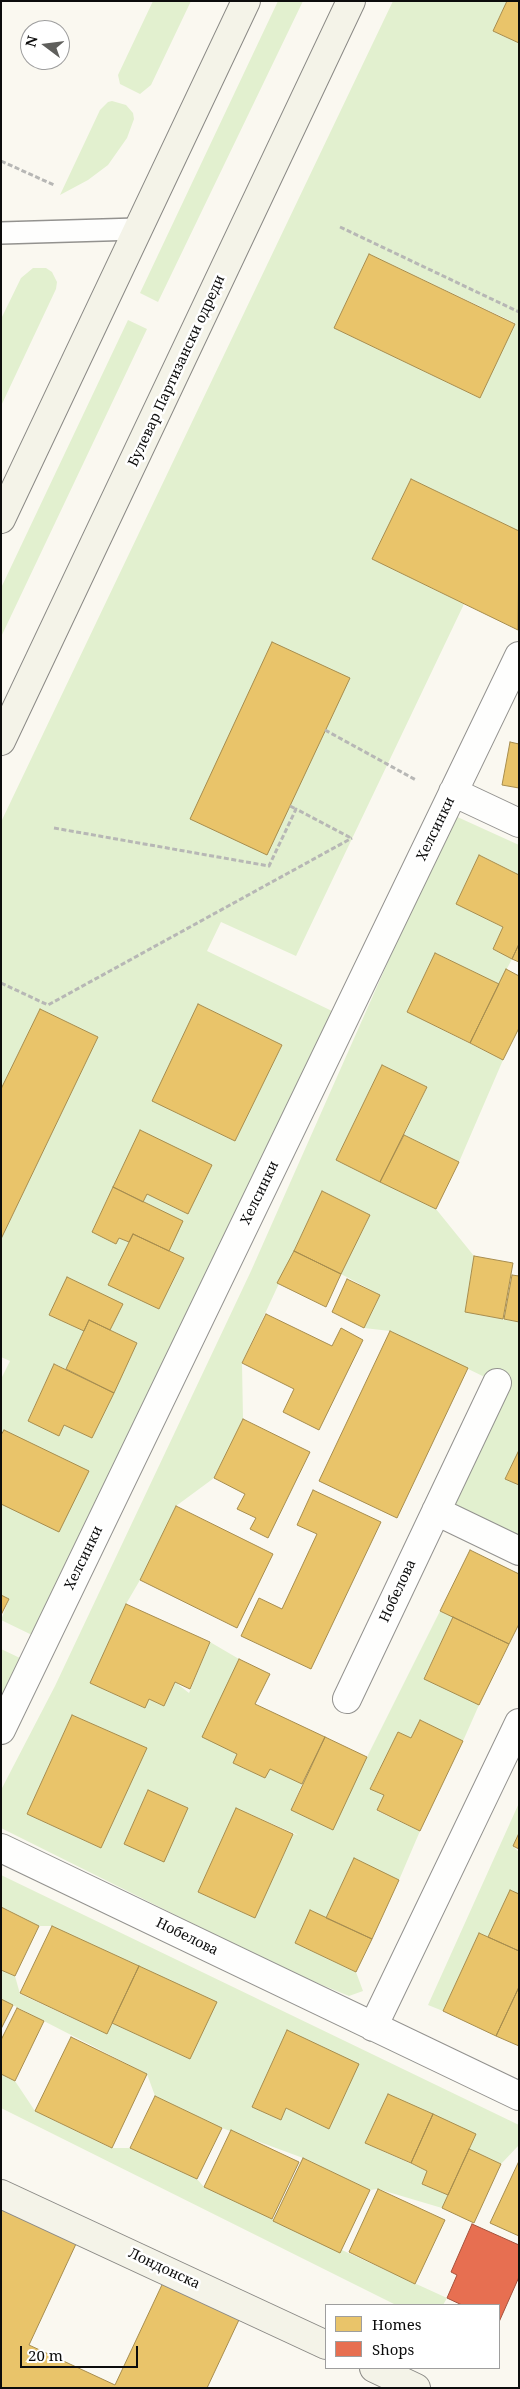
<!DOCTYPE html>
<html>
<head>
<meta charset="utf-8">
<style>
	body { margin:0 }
	#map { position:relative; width:520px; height:2389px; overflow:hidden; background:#faf8f0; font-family:"Noto Serif",serif }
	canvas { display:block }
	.frame { position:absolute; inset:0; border:2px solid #0c0c0c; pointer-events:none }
	.legend { position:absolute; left:325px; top:2304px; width:175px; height:65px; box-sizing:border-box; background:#fff; border:1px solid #9e9e9e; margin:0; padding:6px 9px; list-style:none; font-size:15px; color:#0c0c0c }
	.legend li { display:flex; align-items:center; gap:10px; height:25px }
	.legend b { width:25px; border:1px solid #9e9e9e }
	.north { position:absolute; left:20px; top:20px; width:50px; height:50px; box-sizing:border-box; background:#fff; border:1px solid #9e9e9e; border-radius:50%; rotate:285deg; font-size:14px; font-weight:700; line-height:20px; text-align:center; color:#0c0c0c }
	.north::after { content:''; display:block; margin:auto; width:18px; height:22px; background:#5f5f5c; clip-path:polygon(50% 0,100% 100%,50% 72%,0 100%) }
	.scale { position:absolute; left:20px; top:2346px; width:118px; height:22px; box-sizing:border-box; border:2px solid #0c0c0c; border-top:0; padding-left:6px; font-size:15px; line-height:18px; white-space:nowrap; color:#0c0c0c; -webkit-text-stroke:4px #fff; paint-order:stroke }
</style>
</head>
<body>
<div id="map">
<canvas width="520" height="2389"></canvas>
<div class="frame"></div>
<ul class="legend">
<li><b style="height:14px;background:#e9c46a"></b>Homes</li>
<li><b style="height:14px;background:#e76f51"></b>Shops</li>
</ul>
<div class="north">N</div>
<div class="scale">20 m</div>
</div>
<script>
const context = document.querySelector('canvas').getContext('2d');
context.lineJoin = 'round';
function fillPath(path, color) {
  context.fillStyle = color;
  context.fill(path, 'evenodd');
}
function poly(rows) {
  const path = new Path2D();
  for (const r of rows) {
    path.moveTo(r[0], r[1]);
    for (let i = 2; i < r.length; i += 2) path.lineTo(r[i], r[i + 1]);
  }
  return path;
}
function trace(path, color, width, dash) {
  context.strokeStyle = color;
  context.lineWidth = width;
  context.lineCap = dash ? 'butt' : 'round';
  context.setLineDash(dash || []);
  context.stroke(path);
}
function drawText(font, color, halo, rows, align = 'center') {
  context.font = font + ' "Noto Serif",serif';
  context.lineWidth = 5;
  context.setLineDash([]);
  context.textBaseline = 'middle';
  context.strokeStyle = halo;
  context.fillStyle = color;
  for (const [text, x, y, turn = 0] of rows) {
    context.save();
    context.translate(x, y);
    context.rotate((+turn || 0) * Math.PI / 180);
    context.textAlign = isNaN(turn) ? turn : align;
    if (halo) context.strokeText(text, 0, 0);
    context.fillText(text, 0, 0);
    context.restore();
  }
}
fillPath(poly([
	[153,1,191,1,151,85,140,94,120,84,118,75],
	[278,1,303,1,158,302,140,293],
	[393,1,507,1,493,31,519,43,519,531,411,479,372,559,464,604,296,956,221,922,207,951,332,1011,32,1635,1,1620,9,1599,1,1595,1,1379,10,1361,1,1357,1,1239,98,1037,40,1009,1,1089,1,822],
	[369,254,515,323,480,398,334,328],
	[198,1004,282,1045,235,1141,153,1101],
	[140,1131,211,1165,188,1214,147,1194,143,1202,169,1251,184,1259,159,1309,109,1285,129,1242,119,1238,116,1244,92,1231],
	[122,1304,110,1330,137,1343,92,1438,64,1425,59,1436,28,1420,54,1364,66,1369,84,1331,49,1315],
	[112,101,126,105,133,113,134,119,127,138,108,165,88,180,60,195,100,110,108,102],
	[33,268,46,268,52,272,57,282,56,289,1,406,1,319,21,278],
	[128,320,147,329,1,637,1,588],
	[453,815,519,845,519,875,479,855,456,904,503,927,493,949,512,959,499,984,435,953,407,1012,503,1060,459,1162,404,1135,427,1087,382,1065,336,1160,436,1209,474,1256,465,1312,519,1322,519,1450,505,1479,519,1485,519,1551,436,1511,497,1383,390,1331,364,1328,380,1295,341,1274,370,1215,322,1191,242,1363,243,1419,214,1478,176,1506,140,1580,126,1604,90,1683,144,1708,149,1699,164,1706,175,1682,189,1693,210,1642,239,1659,237,1754,233,1763,265,1778,270,1769,302,1784,291,1810,367,1757,440,1611,453,1617,424,1678,479,1705,463,1741,420,1720,411,1738,398,1732,370,1788,384,1795,377,1811,420,1831,399,1880,353,1860,326,1918,310,1911,295,1943,356,1972,363,1991,349,1996,288,1971,1,1828,1,1790,55,1686,251,1271],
	[72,1715,147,1748,101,1848,27,1814],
	[148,1790,188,1808,124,1844],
	[236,1808,298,1835,293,1834,255,1918,198,1892],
	[1,1649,20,1658,1,1699],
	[519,1803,519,1833,513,1846,519,1852,519,1894,488,1937,479,1933,443,2011,428,2005],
	[1,1875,519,2125,519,2145,501,2164,469,2149,475,2134,388,2094,365,2143,427,2171,422,2184,448,2195,442,2208,378,2189,370,2190,303,2158,222,2128,155,2096,147,2074,1,1999,1,1970,15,1976,20,1994,107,2034,112,2023,190,2059,216,2002,52,1926,39,1926,1,1907],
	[287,2031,358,2064,329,2128,286,2108,281,2120,252,2107],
	[1,2074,15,2081,35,2111,111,2148,130,2148,197,2179,204,2187,447,2298,443,2305,396,2305,1,2108]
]), '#e2f0cf');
const homes = poly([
	[507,1,519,1,519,43,493,31,507,1],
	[369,254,515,324,480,398,334,328,369,254],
	[411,479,519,531,518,630,372,559,411,479],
	[272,642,350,678,267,855,190,819,272,642],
	[510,742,519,744,519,788,502,785,510,742],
	[479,855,519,875,519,944,512,959,493,949,503,927,456,904,479,855],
	[519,944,519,962,512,959,519,944],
	[435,953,499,984,470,1043,407,1012,435,953],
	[506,969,519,976,519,1028,503,1060,470,1043,506,969],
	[198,1004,282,1045,235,1141,152,1101,198,1004],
	[40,1009,98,1037,1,1239,1,1089,40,1009],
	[382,1065,427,1087,380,1182,336,1160,382,1065],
	[140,1130,212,1165,188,1214,147,1194,143,1202,113,1187,140,1130],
	[404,1135,459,1162,436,1209,380,1182,404,1135],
	[113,1187,183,1221,169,1251,133,1234,129,1242,119,1238,116,1244,92,1232,113,1187],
	[322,1191,370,1215,341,1274,294,1251,322,1191],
	[133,1234,184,1258,159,1309,108,1285,133,1234],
	[294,1251,341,1274,326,1307,277,1283,294,1251],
	[474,1256,513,1263,503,1319,465,1312,474,1256],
	[512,1275,519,1276,519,1322,504,1319,512,1275],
	[67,1277,123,1304,110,1330,89,1320,84,1331,49,1315,67,1277],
	[347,1279,380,1295,364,1328,332,1312,347,1279],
	[266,1314,332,1346,341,1328,363,1340,319,1430,283,1412,294,1389,242,1363,266,1314],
	[89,1320,137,1343,114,1393,66,1369,89,1320],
	[390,1331,468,1368,397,1518,319,1481,390,1331],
	[54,1364,114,1393,92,1438,64,1425,59,1436,28,1421,54,1364],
	[243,1419,310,1452,268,1538,250,1529,256,1518,237,1509,245,1494,214,1478,243,1419],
	[4,1430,89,1471,59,1532,1,1504,1,1435,4,1430],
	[519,1450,519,1485,505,1479,519,1450],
	[313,1490,381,1522,311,1669,241,1636,259,1598,282,1609,317,1534,297,1525,313,1490],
	[176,1506,273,1554,237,1628,140,1580,176,1506],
	[470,1550,519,1574,519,1624,509,1644,440,1611,470,1550],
	[1,1595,9,1599,1,1615,1,1595],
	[126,1604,210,1642,190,1689,175,1682,164,1706,149,1699,145,1708,90,1683,126,1604],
	[453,1617,509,1644,479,1705,424,1679,453,1617],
	[239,1659,270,1674,255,1704,325,1737,302,1784,270,1769,265,1778,233,1763,237,1754,202,1737,239,1659],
	[72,1715,147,1748,101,1848,27,1814,72,1715],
	[420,1720,463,1741,420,1831,377,1810,384,1795,370,1789,398,1732,411,1738,420,1720],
	[325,1737,367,1757,333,1830,291,1810,325,1737],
	[148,1790,188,1808,164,1862,124,1844,148,1790],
	[236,1808,293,1834,255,1918,198,1892,236,1808],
	[519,1833,519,1849,513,1846,519,1833],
	[354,1858,399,1880,372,1939,326,1918,354,1858],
	[510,1890,519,1894,519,1951,488,1937,510,1890],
	[1,1907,39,1926,15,1976,1,1970,1,1907],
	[310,1910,372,1939,356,1972,295,1943,310,1910],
	[52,1926,139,1966,107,2034,20,1993,52,1926],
	[479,1933,519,1951,519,1987,496,2036,443,2011,479,1933],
	[139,1966,217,2002,190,2059,112,2023,139,1966],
	[519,1987,519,2046,496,2036,519,1987],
	[1,1999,13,2005,1,2029,1,1999],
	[17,2008,44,2021,15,2081,1,2074,1,2040,17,2008],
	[287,2030,359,2064,329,2129,286,2108,281,2120,252,2107,287,2030],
	[71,2037,147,2074,112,2148,35,2111,71,2037],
	[388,2094,433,2114,411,2163,365,2143,388,2094],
	[155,2096,222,2128,197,2179,130,2148,155,2096],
	[433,2114,476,2134,448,2195,422,2184,427,2171,411,2163,433,2114],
	[231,2130,299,2162,272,2219,204,2187,231,2130],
	[469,2149,501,2164,474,2223,442,2208,469,2149],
	[303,2158,370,2190,340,2253,273,2221,303,2158],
	[519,2161,519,2236,490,2223,519,2161],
	[378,2189,445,2220,415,2284,349,2252,378,2189],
	[1,2195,82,2231,29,2345,115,2385,168,2272,245,2307,207,2388,1,2388,1,2195]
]);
fillPath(homes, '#e9c46a');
trace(homes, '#a78d4e', 1);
const shops = poly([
	[472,2224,519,2245,519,2277,499,2322,499,2305,462,2305,447,2298,457,2275,451,2272,472,2224]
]);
fillPath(shops, '#e76f51');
trace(shops, '#a5513c', 1);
const lane = poly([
	[1,233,137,229]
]);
const street = poly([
	[453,792,519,823],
	[436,1511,519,1551],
	[347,1699,497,1383],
	[1,1730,519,656],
	[1,1848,519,2096],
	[373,2027,519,1723]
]);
const secondary = poly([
	[1,519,246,1],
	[1,741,351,1],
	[1,2194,326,2345],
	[374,2368,416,2388]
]);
trace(lane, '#93928f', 24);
trace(street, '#93928f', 30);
trace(secondary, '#8a8985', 30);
trace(poly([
	[1,161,54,185],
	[340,227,519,312],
	[325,730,416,780],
	[290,806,296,809],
	[54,828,269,866,296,809,351,838],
	[1,983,48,1005,352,838]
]), '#b7b7b5', 3, [5, 2.5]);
trace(lane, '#fefefd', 21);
trace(street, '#fefefd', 28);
trace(secondary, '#f4f3e8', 28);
drawText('14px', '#0c0c0c', '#fff', [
	["Булевар Партизански одреди",177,371,-65],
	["Хелсинки",436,829,-64],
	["Хелсинки",260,1193,-64],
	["Хелсинки",84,1558,-64],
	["Нобелова",398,1591,-65],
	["Нобелова",187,1937,26],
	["Лондонска",164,2269,25]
]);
</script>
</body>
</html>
